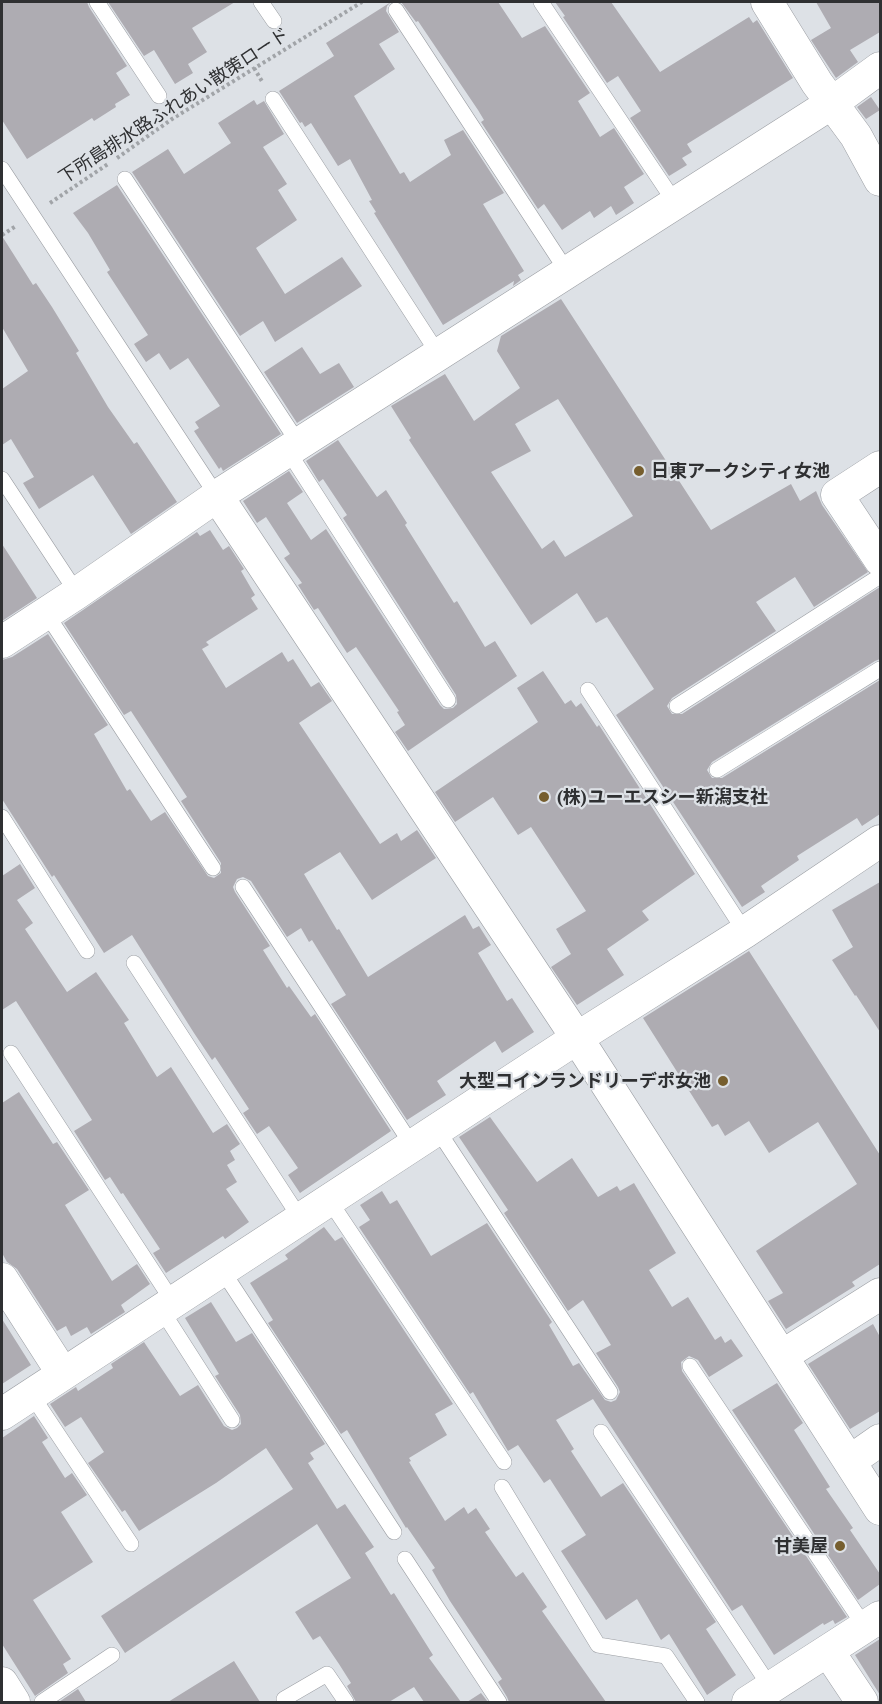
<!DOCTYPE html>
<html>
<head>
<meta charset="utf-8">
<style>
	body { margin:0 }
	#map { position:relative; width:882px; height:1704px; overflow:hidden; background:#dde1e6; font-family:"Crimson Pro",serif }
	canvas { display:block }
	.frame { position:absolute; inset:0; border:3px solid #2f3032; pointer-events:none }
</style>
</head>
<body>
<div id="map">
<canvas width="882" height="1704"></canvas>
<div class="frame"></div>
</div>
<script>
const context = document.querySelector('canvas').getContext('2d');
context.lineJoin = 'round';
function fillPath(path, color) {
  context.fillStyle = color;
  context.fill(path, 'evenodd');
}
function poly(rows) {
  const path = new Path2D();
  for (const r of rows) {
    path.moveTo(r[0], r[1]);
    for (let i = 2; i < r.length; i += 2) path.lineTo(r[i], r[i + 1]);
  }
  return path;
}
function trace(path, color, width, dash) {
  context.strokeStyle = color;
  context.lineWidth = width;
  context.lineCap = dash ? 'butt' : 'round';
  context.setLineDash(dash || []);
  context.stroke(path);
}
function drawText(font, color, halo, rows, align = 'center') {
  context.font = font + ' "Crimson Pro","Noto Sans JP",serif';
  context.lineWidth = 4.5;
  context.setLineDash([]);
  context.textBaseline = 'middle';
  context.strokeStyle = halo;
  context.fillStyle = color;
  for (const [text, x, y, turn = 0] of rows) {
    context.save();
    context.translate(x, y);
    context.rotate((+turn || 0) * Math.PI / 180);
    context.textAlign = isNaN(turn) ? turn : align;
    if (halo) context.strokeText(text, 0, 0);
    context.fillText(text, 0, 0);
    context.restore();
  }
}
fillPath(poly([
	[2,2,87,2,89,7,127,66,116,73,130,95,115,104,116,107,94,121,92,118,27,159,2,120],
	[108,2,235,2,192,28,207,52,188,64,193,73,175,84,154,50,144,56],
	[391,2,387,6,386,11,399,32,379,44,395,69,354,96,400,174,404,172,410,182,451,155,444,140,463,130,504,193,483,204,524,271,518,275,521,280,513,286,514,281,443,325,374,213,376,212,369,201,372,200,350,159,338,166,311,123,305,127,302,122,300,123,279,91,334,56,326,43],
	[401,2,498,2,522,38,545,26,590,93,578,101,600,137,614,128,644,174,624,187,634,203,616,215,611,206,594,218,590,211,562,230,544,204,538,209,481,122,484,120,478,110,418,21,416,22],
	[555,2,611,2,660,72,749,17,753,23,757,20,793,78,687,144,692,152,682,158,687,165,669,176,630,118,641,111,618,76,607,83,563,17,565,16],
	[816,2,880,2,880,32,850,50,858,62,836,78,811,40,831,28],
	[871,97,880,110,866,119,857,107],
	[254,100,257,105,264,101,284,134,263,147,287,184,278,190,297,220,256,248,285,294,342,257,362,286,275,342,263,321,240,336,132,172,168,149,184,174,231,143,218,123],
	[117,185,281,434,223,471,221,467,219,469,194,431,199,428,195,422,220,406,188,358,170,370,159,353,146,362,134,344,148,335,107,272,110,270,88,233,73,213],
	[2,236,33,285,36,283,52,307,79,351,76,353,108,407,134,444,137,442,177,502,131,534,93,475,39,509,23,483,34,477,11,439,2,445,2,389,28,371,2,327],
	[561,299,711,530,791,484,800,501,816,491,822,505,868,572,814,607,795,577,756,602,776,631,672,698,667,706,672,714,682,714,880,587,880,659,875,661,712,762,707,770,712,778,722,778,880,680,880,814,862,826,857,818,797,856,799,860,761,886,765,892,742,907,616,715,654,689,607,617,596,623,577,593,531,625,409,440,411,438,391,406,445,374,474,421,520,388,497,351,501,336],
	[558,399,633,516,565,557,554,540,542,549,491,472,531,451,515,424],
	[302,347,320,374,339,363,354,387,297,423,264,372],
	[338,440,377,497,386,490,407,523,405,525,454,603,457,601,485,647,495,641,517,676,408,751,395,732,405,725,397,712,399,711,356,647,347,653,318,608,314,610,298,585,302,583,284,558,290,554,266,517,257,523,243,501,289,471,303,492,287,503,311,540,326,529,440,705,444,709,453,708,457,704,456,695,343,518,347,515,323,479,319,482,306,461],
	[210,530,223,550,229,546,244,569,241,571,255,595,251,598,258,609,206,642,209,645,202,649,226,688,282,652,288,662,293,659,311,687,319,682,332,701,299,723,380,844,397,833,401,841,417,830,436,858,372,900,340,852,304,874,337,930,339,929,368,977,465,915,473,929,479,926,491,945,478,953,507,1001,512,998,534,1032,502,1053,495,1041,437,1081,446,1095,407,1120,331,1004,346,995,312,940,309,942,301,928,287,937,251,881,243,877,237,879,233,887,235,892,270,946,263,950,287,988,289,986,311,1017,315,1014,391,1131,300,1193,288,1175,298,1168,269,1126,257,1134,243,1113,249,1109,215,1057,212,1060,194,1033,132,935,104,953,54,875,52,877,2,799,2,660,12,657,48,634,108,725,94,734,127,791,130,789,151,821,165,812,208,876,214,878,221,873,221,863,181,801,187,797,131,711,124,715,64,623,197,532,200,536],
	[2,544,37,598,2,621],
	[543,671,565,704,571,700,576,707,581,703,597,727,599,725,695,874,642,911,649,920,607,949,624,975,577,1005,551,967,571,954,556,929,586,911,531,827,518,835,493,797,455,822,435,792,538,722,517,688],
	[20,864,35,888,17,900,33,923,25,929,67,992,96,972,129,1020,124,1023,157,1077,171,1067,213,1133,227,1124,240,1144,230,1151,235,1160,227,1165,237,1182,226,1189,249,1222,225,1239,223,1236,166,1273,153,1253,160,1249,123,1193,121,1194,110,1177,105,1180,74,1131,92,1120,16,1001,2,1010,2,876],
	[880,882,880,1032,856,995,855,996,832,960,853,947,832,910],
	[749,951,880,1155,880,1264,852,1282,855,1286,786,1329,768,1301,783,1293,756,1251,857,1184,818,1122,769,1153,749,1121,725,1136,718,1124,712,1127,643,1018],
	[19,1092,53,1144,57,1142,89,1190,65,1205,112,1281,137,1264,150,1284,121,1305,125,1312,91,1334,87,1327,71,1336,66,1326,57,1331,17,1269,7,1262,2,1253,2,1103],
	[490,1117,537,1182,572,1158,598,1197,617,1186,620,1191,634,1183,676,1253,649,1270,672,1307,688,1297,715,1340,721,1336,725,1343,731,1339,743,1356,709,1377,698,1360,689,1356,681,1362,682,1371,847,1617,835,1624,833,1620,824,1625,823,1623,774,1655,742,1605,732,1611,593,1399,556,1420,574,1449,571,1451,601,1497,623,1483,716,1622,706,1629,736,1675,707,1695,669,1634,661,1640,637,1599,606,1620,561,1551,586,1535,550,1479,544,1483,518,1445,508,1451,473,1392,470,1394,359,1227,370,1220,360,1205,382,1191,390,1204,397,1200,431,1256,487,1223,552,1322,549,1325,573,1366,579,1363,605,1400,611,1402,616,1400,620,1392,618,1387,596,1353,611,1345,583,1300,568,1311,504,1213,508,1210,459,1137],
	[324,1227,335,1241,342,1237,453,1404,435,1414,447,1435,409,1458,411,1461,409,1462,445,1521,464,1507,468,1514,476,1508,490,1529,485,1532,516,1577,523,1572,547,1607,542,1611,606,1702,509,1702,507,1697,498,1682,502,1679,450,1601,432,1570,435,1568,407,1527,406,1528,347,1430,341,1434,268,1323,273,1320,250,1283,288,1259,285,1255],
	[211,1302,236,1342,252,1333,325,1444,310,1453,314,1459,308,1463,337,1509,345,1504,374,1547,365,1553,391,1595,394,1593,433,1655,429,1658,461,1702,424,1702,414,1687,389,1702,356,1702,347,1686,351,1683,339,1664,320,1636,313,1640,295,1612,351,1578,317,1524,125,1653,101,1616,293,1489,266,1448,216,1483,139,1531,125,1510,122,1512,88,1463,104,1452,81,1417,65,1427,50,1404,76,1387,78,1391,113,1368,111,1364,144,1342,180,1396,198,1385,224,1426,232,1430,237,1428,241,1424,240,1415,215,1376,219,1374,185,1318],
	[2,1319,31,1365,2,1384],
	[873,1324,880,1337,880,1411,850,1429,808,1364],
	[777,1383,803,1423,794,1430,830,1487,826,1489,853,1528,850,1530,880,1574,880,1584,858,1600,732,1410],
	[34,1416,48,1438,42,1442,65,1478,72,1473,87,1495,61,1512,93,1562,33,1600,71,1659,63,1664,68,1673,35,1696,2,1644,2,1438],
	[880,1639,880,1695,855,1655],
	[234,1661,260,1702,168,1702],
	[78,1689,86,1702,59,1702],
	[481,1693,488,1702,467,1702]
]), '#aeacb2');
const lane = poly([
	[97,2,159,96],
	[261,2,274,21],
	[541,2,676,204],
	[396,10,568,273],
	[273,99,439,355],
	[2,169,217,496],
	[125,179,299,444],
	[288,451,448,700],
	[2,479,77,593],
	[46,613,213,868],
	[588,690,745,932],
	[677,706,880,576],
	[717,770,880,669],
	[2,817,87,951],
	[243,887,412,1145],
	[134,963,300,1218],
	[11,1053,173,1302],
	[437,1129,610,1392],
	[329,1200,504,1462],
	[222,1270,394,1532],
	[161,1309,232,1420],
	[690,1366,865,1627],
	[31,1394,131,1544],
	[601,1432,771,1688],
	[502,1487,598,1645,666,1656,697,1702],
	[405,1559,499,1702],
	[284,1699,327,1674,346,1702],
	[42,1702,112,1655]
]);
const street = poly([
	[767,2,817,83,856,136,880,180],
	[880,467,837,495,880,560],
	[217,496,577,1038,880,1509],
	[2,642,77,593,217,496,832,103,880,68],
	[2,1279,63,1374],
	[782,1356,880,1294],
	[2,1414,577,1038,745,932,880,841],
	[850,1461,880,1440],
	[828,1651,862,1702],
	[2,1683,14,1702],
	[748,1702,880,1617]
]);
trace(lane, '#9b9ea3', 16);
trace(street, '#9b9ea3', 33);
trace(poly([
	[254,68,263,83],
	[117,158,172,119,362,2],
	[50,203,108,164],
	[2,235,16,226]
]), '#a1a4a8', 4, [3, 3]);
trace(lane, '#fff', 15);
trace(street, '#fff', 32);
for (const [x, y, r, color] of [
	[639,471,6,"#765e2e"],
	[544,797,6,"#765e2e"],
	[723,1081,6,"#765e2e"],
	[840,1546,6,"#765e2e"]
]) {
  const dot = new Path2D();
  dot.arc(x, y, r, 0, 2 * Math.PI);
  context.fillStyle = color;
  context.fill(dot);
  trace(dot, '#dde1e6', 2);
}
drawText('18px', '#2f3032', '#dde1e6', [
	["下所島排水路ふれあい散策ロード",174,106,-33]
]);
drawText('bold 18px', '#2f3032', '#dde1e6', [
	["日東アークシティ女池",651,471],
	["(株)ユーエスシー新潟支社",556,797],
	["大型コインランドリーデポ女池",711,1081,"right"],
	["甘美屋",828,1546,"right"]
], 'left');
</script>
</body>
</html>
